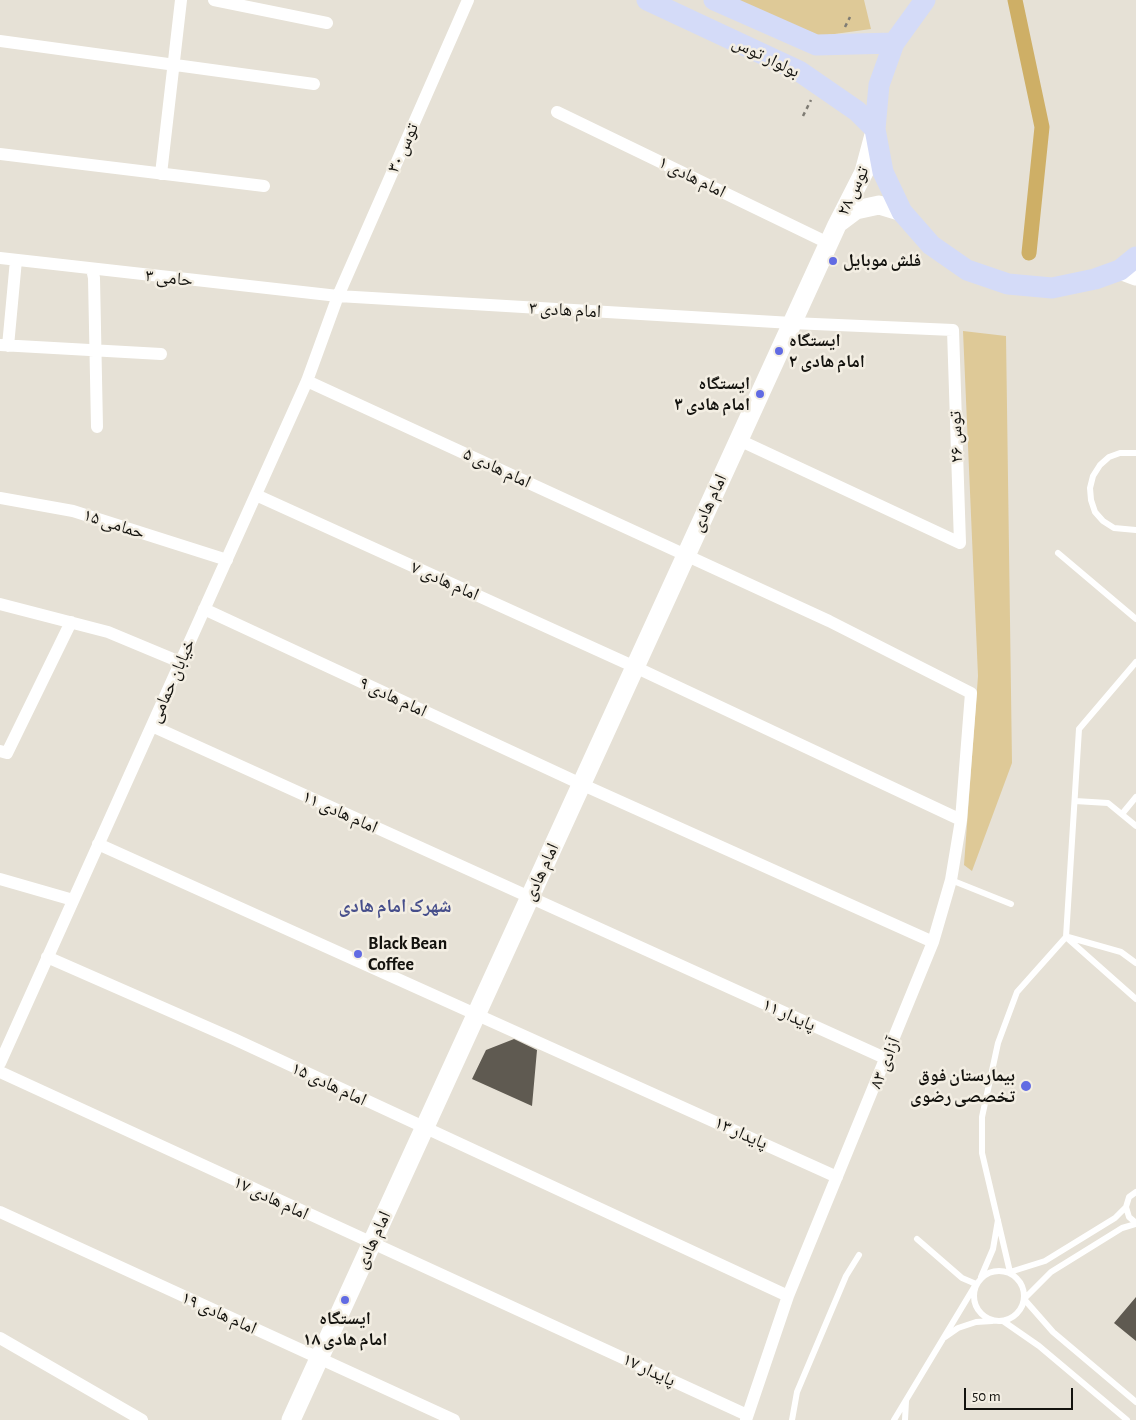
<!DOCTYPE html>
<html>
<head>
<meta charset="utf-8">
<style>
	body { margin:0 }
	#map { position:relative; width:1136px; height:1420px; overflow:hidden; background:#e6e1d6; font-family:"Alegreya Sans",sans-serif }
	canvas { display:block }
	.scale { position:absolute; left:964px; top:1388px; width:109px; height:22px; box-sizing:border-box; border:2px solid #13120e; border-top:0; padding-left:6px; font-size:15px; line-height:18px; white-space:nowrap; color:#13120e; -webkit-text-stroke:4px #f3eee3; paint-order:stroke }
</style>
</head>
<body>
<div id="map">
<canvas width="1136" height="1420"></canvas>
<div class="scale">50 m</div>
</div>
<script>
const context = document.querySelector('canvas').getContext('2d');
context.lineJoin = 'round';
function fillPath(path, color) {
  context.fillStyle = color;
  context.fill(path, 'evenodd');
}
function poly(rows) {
  const path = new Path2D();
  for (const r of rows) {
    if (r.length === 3) {
      path.moveTo(r[0] + r[2], r[1]);
      path.arc(r[0], r[1], r[2], 0, 2 * Math.PI);
      continue;
    }
    path.moveTo(r[0], r[1]);
    for (let i = 2; i < r.length; i += 2) path.lineTo(r[i], r[i + 1]);
  }
  return path;
}
function trace(path, color, width, dash) {
  context.strokeStyle = color;
  context.lineWidth = width;
  context.lineCap = dash ? 'butt' : 'round';
  context.setLineDash(dash || []);
  context.stroke(path);
}
function drawText(font, color, halo, rows, align = 'center') {
  context.font = font + ' "Alegreya Sans","Noto Naskh Arabic",sans-serif';
  context.lineWidth = 5;
  context.setLineDash([]);
  context.textBaseline = 'middle';
  context.strokeStyle = halo;
  context.fillStyle = color;
  for (const [text, x, y, turn = 0] of rows) {
    context.save();
    context.translate(x, y);
    context.rotate((+turn || 0) * Math.PI / 180);
    context.textAlign = isNaN(turn) ? turn : align;
    if (halo) context.strokeText(text, 0, 0);
    context.fillText(text, 0, 0);
    context.restore();
  }
}
fillPath(poly([
	[737,0,864,0,871,29,820,36],
	[963,331,1006,336,1012,763,972,871,964,865,978,676]
]), '#dec997');
trace(poly([
	[1015,0,1042,127,1029,253]
]), '#ceaf66', 15);
fillPath(poly([
	[514,1039,537,1050,532,1106,472,1079,486,1050],
	[1136,1297,1136,1341,1114,1323]
]), '#5f5a51');
trace(poly([
	[845,27,850,17],
	[803,116,811,100]
]), '#7f7c74', 2.5, [4, 4]);
trace(poly([
	[1136,453,1120,453,1109,457,1100,465,1093,476,1090,488,1091,500,1095,512,1103,521,1114,528,1136,530],
	[1058,553,1136,619],
	[1075,801,1108,803,1136,826],
	[1122,814,1136,797],
	[951,880,1011,904],
	[1066,937,1136,999],
	[1068,937,1121,952,1136,963],
	[1136,1192,1129,1197,1126,1207,1129,1217,1136,1223],
	[1126,1207,1115,1218,1045,1261,1010,1272,982,1153,982,1117,998,1043,1017,992,1066,937,1079,729,1136,662],
	[1136,1224,1122,1228,1051,1272,1024,1299,1053,1332,1136,1402],
	[999,1296,25],
	[981,1277,993,1249,998,1220],
	[1003,1321,1039,1346,1127,1420],
	[945,1337,958,1328,976,1322,992,1321],
	[792,1420,797,1392,846,1276,859,1255],
	[894,1420,976,1284,962,1278,917,1239],
	[905,1420,906,1401]
]), '#fff', 6);
trace(poly([
	[214,0,327,23],
	[0,41,314,84],
	[557,112,828,243],
	[0,154,264,186],
	[161,174,181,0],
	[0,258,338,296,792,323,953,330,960,543,739,440],
	[92,269,94,278,97,427],
	[0,345,161,354],
	[8,346,16,260],
	[307,381,829,621,971,693,961,820,951,880,933,942,788,1296,746,1420],
	[256,495,635,667,961,820],
	[0,498,73,511,227,560],
	[0,604,108,632,180,662],
	[204,609,581,784,933,942],
	[152,726,887,1059],
	[0,751,7,753,71,622],
	[98,844,837,1177],
	[0,879,73,900],
	[47,957,234,1039,788,1296],
	[0,1063,307,381,338,296,468,0],
	[0,1072,747,1415],
	[0,1212,454,1420],
	[0,1338,142,1420]
]), '#fff', 12);
trace(poly([
	[840,222,856,210,879,205,902,212],
	[1120,270,1136,276],
	[291,1420,837,225,864,172,875,131]
]), '#fff', 19);
trace(poly([
	[647,0,799,71,857,111,875,129],
	[714,0,816,45,894,43],
	[925,0,894,43,879,85,875,129,883,172,902,212,931,245,967,270,1008,284,1052,288,1095,279,1120,270,1136,257]
]), '#d4dbf8', 21);
for (const [x, y, r, color] of [
	[833,261,5,"#616be3"],
	[779,351,5,"#616be3"],
	[760,394,5,"#616be3"],
	[358,954,5,"#616be3"],
	[1026,1086,6,"#616be3"],
	[345,1300,5,"#616be3"]
]) {
  const dot = new Path2D();
  dot.arc(x, y, r, 0, 2 * Math.PI);
  context.fillStyle = color;
  context.fill(dot);
  trace(dot, '#f3eee3', 2);
}
drawText('18px', '#13120e', '#f3eee3', [
	["بولوار توس",766,57,26],
	["توس ۳۰",403,148,-66],
	["امام هادی ۱",692,177,26],
	["توس ۲۸",853,191,-65],
	["حامی ۳",169,278,6],
	["امام هادی ۳",565,310,3],
	["توس ۲۶",956,437,-92],
	["امام هادی ۵",497,468,25],
	["امام هادی",709,503,-65],
	["حمامی ۱۵",114,524,18],
	["امام هادی ۷",445,581,24],
	["خیابان حمامی",172,681,-66],
	["امام هادی ۹",393,697,25],
	["امام هادی ۱۱",340,812,24],
	["امام هادی",541,872,-65],
	["پایدار ۱۱",789,1015,24],
	["آزادی ۸۳",885,1063,-68],
	["امام هادی ۱۵",329,1084,25],
	["پایدار ۱۳",741,1133,24],
	["امام هادی ۱۷",271,1198,25],
	["امام هادی",373,1240,-65],
	["امام هادی ۱۹",219,1313,24],
	["پایدار ۱۷",649,1370,25]
]);
drawText('bold 18px', '#13120e', '#f3eee3', [
	["فلش موبایل",843,261],
	["ایستگاه",789,341],
	["امام هادی ۲",789,362],
	["ایستگاه",750,384,"right"],
	["امام هادی ۳",750,405,"right"],
	["Black Bean",368,944],
	["Coffee",368,965],
	["بیمارستان فوق",1015,1076,"right"],
	["تخصصی رضوی",1015,1097,"right"],
	["ایستگاه",345,1319,"center"],
	["امام هادی ۱۸",345,1340,"center"]
], 'left');
drawText('bold 19px', '#464e8b', '#f3eee3', [
	["شهرک امام هادی",395,906]
]);
</script>
</body>
</html>
